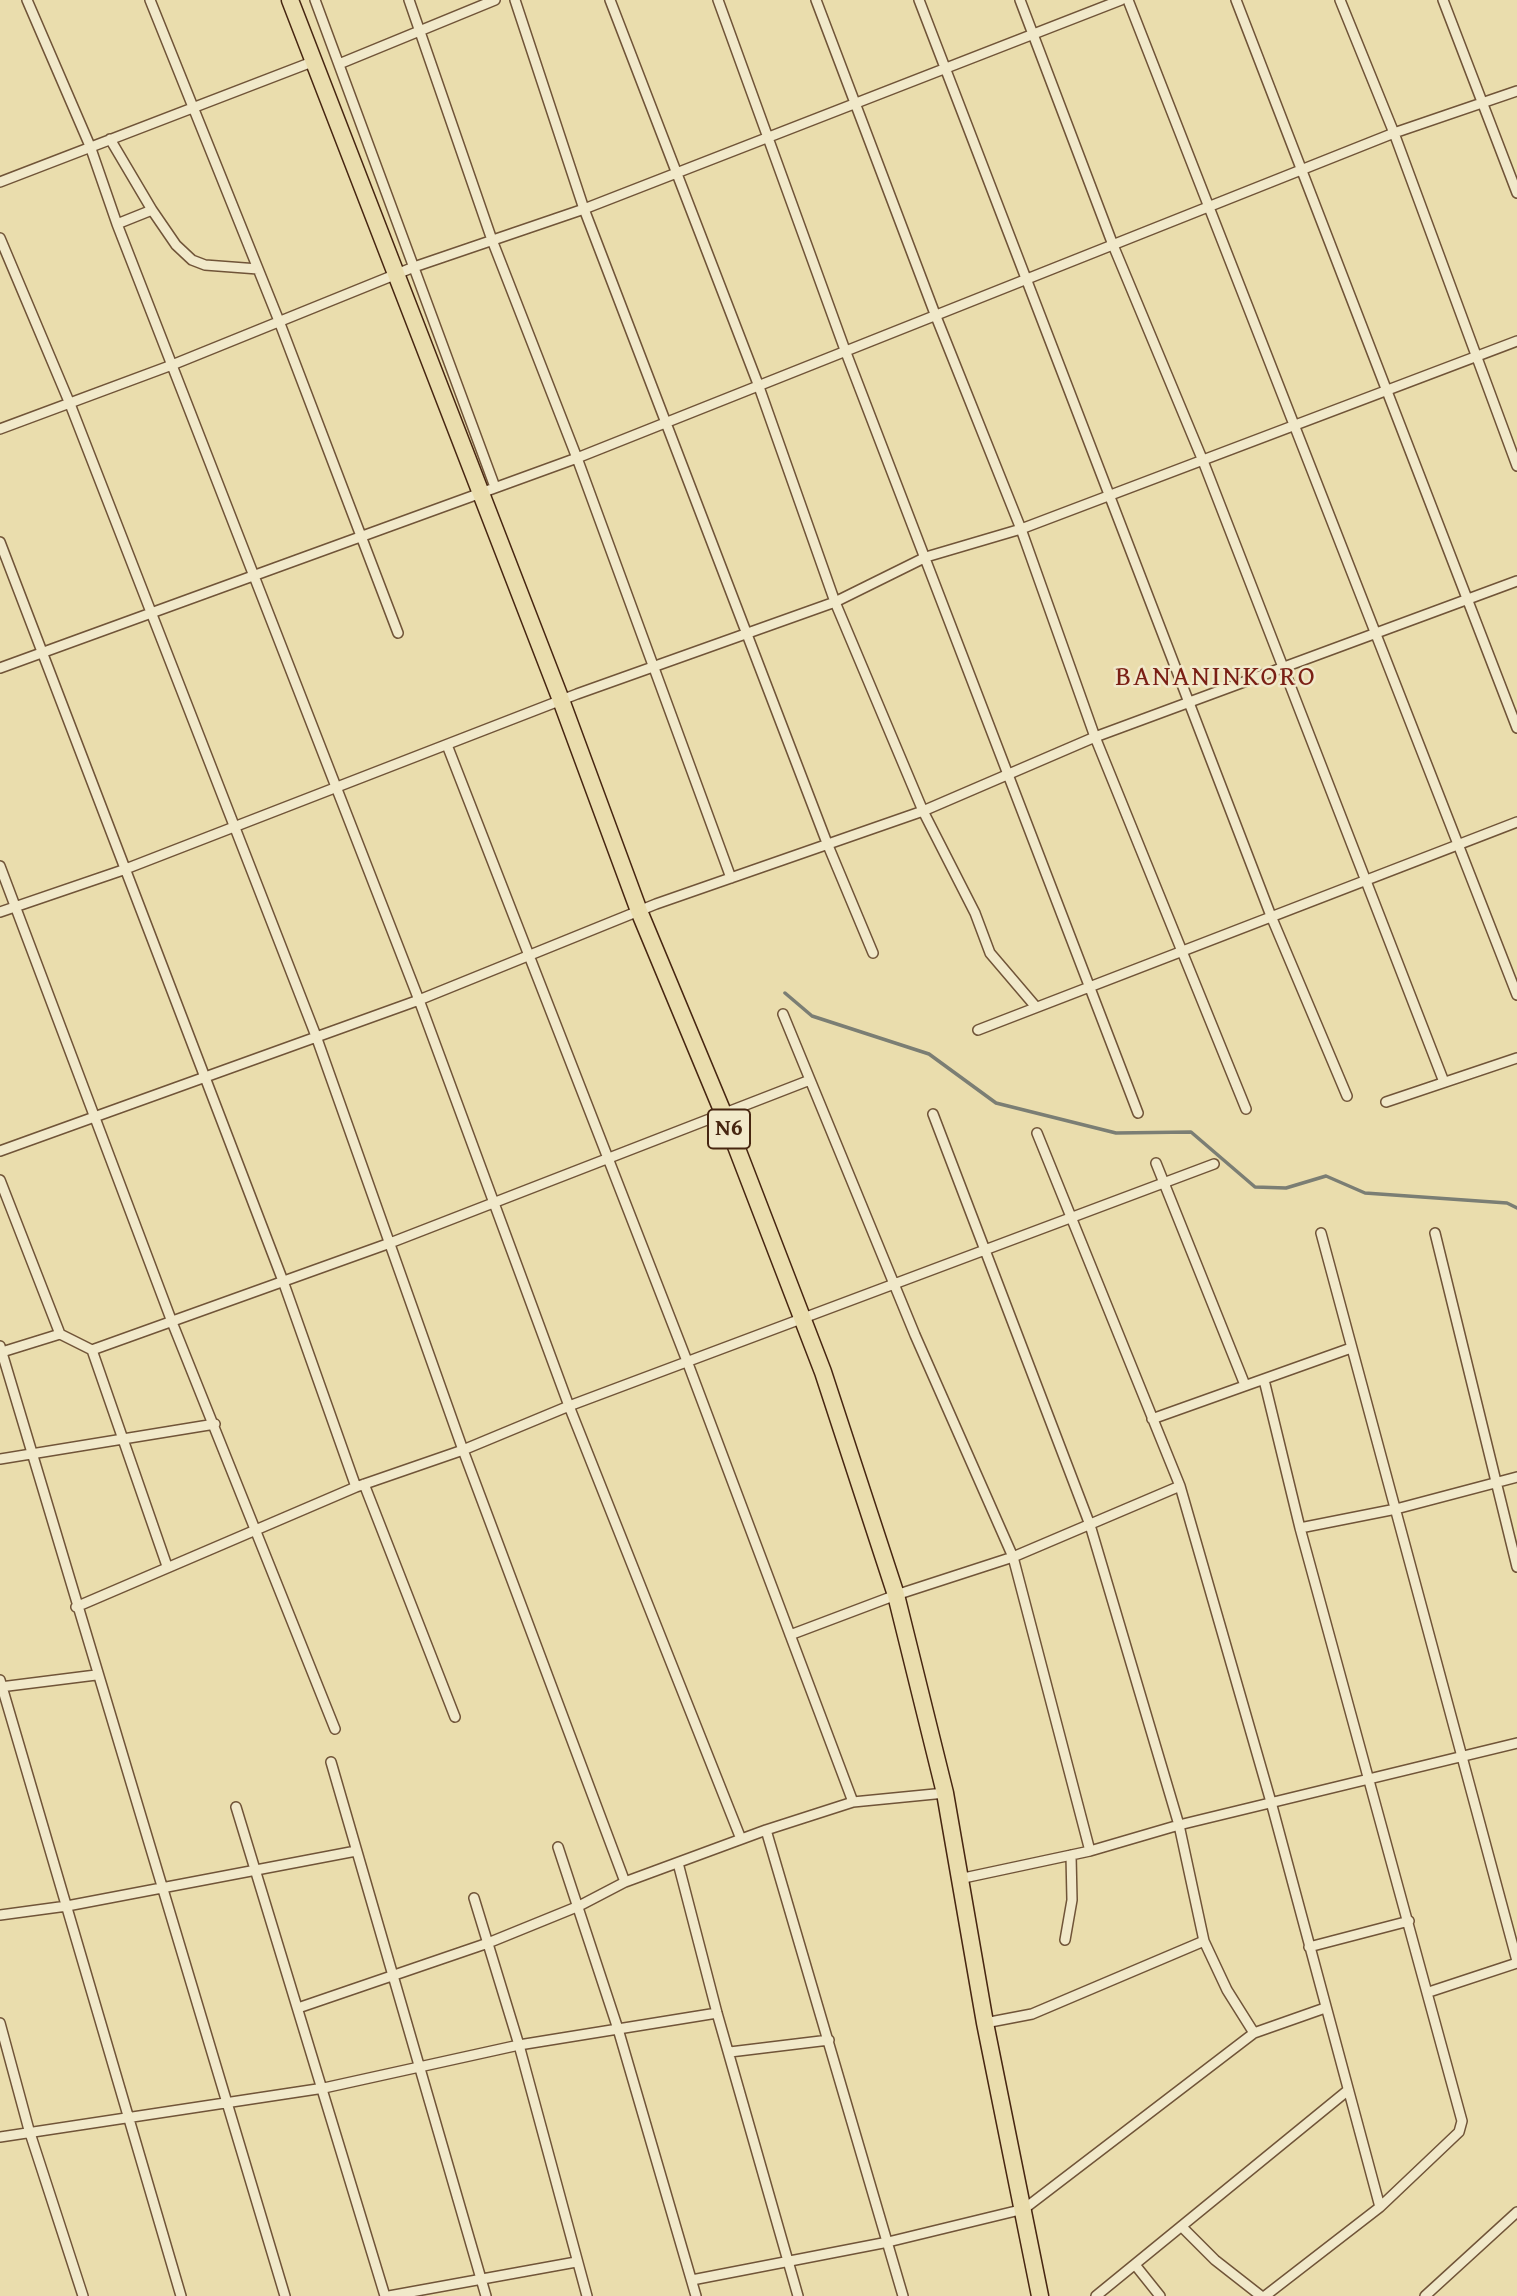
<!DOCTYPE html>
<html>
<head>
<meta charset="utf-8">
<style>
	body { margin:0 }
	canvas { display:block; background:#eaddad }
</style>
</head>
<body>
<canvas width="1517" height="2296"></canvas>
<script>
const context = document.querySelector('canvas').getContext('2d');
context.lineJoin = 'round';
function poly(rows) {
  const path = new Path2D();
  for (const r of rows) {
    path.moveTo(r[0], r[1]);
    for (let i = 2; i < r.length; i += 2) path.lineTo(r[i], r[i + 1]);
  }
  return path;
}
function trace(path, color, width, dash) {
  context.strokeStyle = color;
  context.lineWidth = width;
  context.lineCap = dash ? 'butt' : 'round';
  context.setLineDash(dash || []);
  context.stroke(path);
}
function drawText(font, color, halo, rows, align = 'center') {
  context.font = font + ' "Gentium Book Plus",serif';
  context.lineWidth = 5;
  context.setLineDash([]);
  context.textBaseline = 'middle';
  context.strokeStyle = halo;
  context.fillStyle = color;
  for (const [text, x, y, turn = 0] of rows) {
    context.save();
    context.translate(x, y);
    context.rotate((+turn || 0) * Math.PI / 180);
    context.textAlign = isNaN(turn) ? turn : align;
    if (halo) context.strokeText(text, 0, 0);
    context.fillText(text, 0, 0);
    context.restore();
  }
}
trace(poly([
	[785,993,812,1016,929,1054,996,1103,1116,1133,1191,1132,1255,1187,1286,1188,1326,1176,1365,1193,1507,1203,1517,1208]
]), '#7b7e74', 3.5);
const street = poly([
	[27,0,90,146,117,224,419,1000,569,1406,741,1839],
	[150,0,279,321,398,633],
	[315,0,495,487],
	[409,0,492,240,577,458,731,878],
	[515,0,584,209,827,843,873,953],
	[610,0,758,384,835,602,923,811,975,913,990,953,1036,1007],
	[718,0,845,350,1138,1113],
	[816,0,935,314,1021,529,1095,737,1246,1109],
	[919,0,1271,916,1347,1096],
	[1020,0,1113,245,1203,461,1444,1082],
	[1128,0,1517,995],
	[1236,0,1517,728],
	[1340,0,1394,133,1517,466],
	[1443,0,1517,193],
	[339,64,495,0],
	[110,139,152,210,176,245,192,260,205,265,258,269],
	[0,182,312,62],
	[117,224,152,210],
	[0,238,70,404,316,1036,463,1450,625,1882],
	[0,429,172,365,414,267,584,209,1121,0],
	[0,542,283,1281,356,1487],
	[0,668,577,458,1394,133,1517,91],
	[447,745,687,1361,853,1802],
	[0,866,172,1322,335,1729],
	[0,912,123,870,577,694,835,602,926,557,1021,529,1517,341],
	[783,1014,915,1335,1013,1557,1090,1851],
	[978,1030,1517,822],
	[1386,1102,1517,1058],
	[933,1114,1090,1525,1179,1825,1204,1941,1227,1990,1254,2033],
	[1037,1133,1180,1486,1271,1802,1380,2207],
	[0,1151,419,1000,656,904,923,811,1095,737,1517,581],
	[1156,1163,1245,1385],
	[0,1180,60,1334],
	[1321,1233,1517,1961],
	[1435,1233,1517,1567],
	[0,1346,285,2296],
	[92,1350,390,1243,810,1080],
	[2,1352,60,1334,92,1350,167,1566],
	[1264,1380,1300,1528,1462,2121,1459,2132,1380,2207,1265,2296],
	[1152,1419,1351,1348],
	[0,1459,215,1424],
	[364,1484,455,1717],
	[1300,1528,1396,1509,1517,1477],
	[76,1607,356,1487,463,1450,569,1406,1214,1164],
	[790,1635,896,1595,1013,1557,1180,1486],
	[0,1680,181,2296],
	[0,1687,96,1675],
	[331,1762,486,2296],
	[236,1807,385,2296],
	[766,1830,903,2296],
	[558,1847,618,2029,696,2296],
	[678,1863,717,2013,798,2296],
	[959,1879,1090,1851,1179,1825,1517,1743],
	[474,1898,519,2045,587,2296],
	[0,1915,67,1906,356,1851],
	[1065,1940,1072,1900,1071,1855],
	[1309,1947,1409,1921],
	[1429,1992,1517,1963],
	[298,2008,488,1943,579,1906,625,1882,766,1830,853,1802,945,1793],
	[0,2023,29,2130,83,2296],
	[985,2023,1032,2014,1204,1941],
	[730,2052,829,2040],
	[0,2137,324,2088,519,2045,717,2013],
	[1182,2227,1215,2260,1261,2296],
	[1136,2266,1160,2296],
	[692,2280,888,2242,1024,2209,1254,2033,1325,2008],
	[389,2296,576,2262],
	[1096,2296,1347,2091],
	[1425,2296,1517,2212]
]);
const highway = poly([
	[290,0,561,700,639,911,724,1115,823,1372,896,1595,945,1793,985,2023,1040,2296]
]);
trace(street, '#705438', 12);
trace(highway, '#472611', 19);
trace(street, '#f1e9ca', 9);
trace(highway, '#eaddad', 16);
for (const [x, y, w] of [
	[729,1129,42]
]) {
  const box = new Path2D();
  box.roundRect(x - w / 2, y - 19.5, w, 39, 5);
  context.fillStyle = '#f1e9ca';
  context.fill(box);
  trace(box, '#472611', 2);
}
drawText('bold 23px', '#472611', null, [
	["N6",729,1129]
]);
context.letterSpacing = '2px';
drawText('28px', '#7a1f14', '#f1e9ca', [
	["BANANINKORO",1216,678]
]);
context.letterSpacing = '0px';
</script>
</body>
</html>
